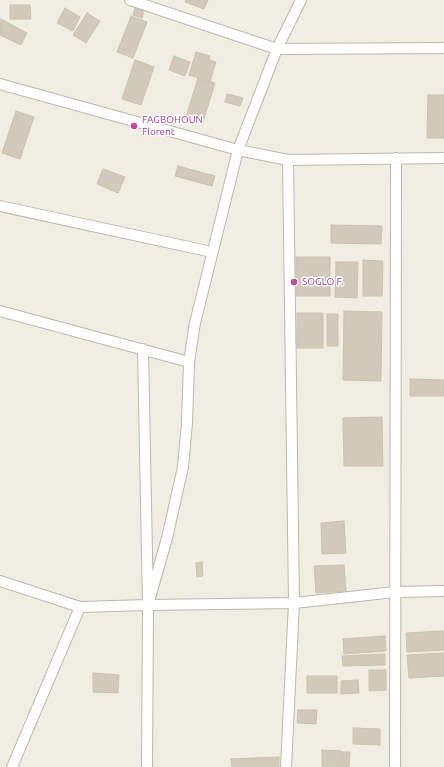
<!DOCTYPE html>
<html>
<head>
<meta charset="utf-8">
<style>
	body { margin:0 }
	canvas { display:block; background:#f0ede3 }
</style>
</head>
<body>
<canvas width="444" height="767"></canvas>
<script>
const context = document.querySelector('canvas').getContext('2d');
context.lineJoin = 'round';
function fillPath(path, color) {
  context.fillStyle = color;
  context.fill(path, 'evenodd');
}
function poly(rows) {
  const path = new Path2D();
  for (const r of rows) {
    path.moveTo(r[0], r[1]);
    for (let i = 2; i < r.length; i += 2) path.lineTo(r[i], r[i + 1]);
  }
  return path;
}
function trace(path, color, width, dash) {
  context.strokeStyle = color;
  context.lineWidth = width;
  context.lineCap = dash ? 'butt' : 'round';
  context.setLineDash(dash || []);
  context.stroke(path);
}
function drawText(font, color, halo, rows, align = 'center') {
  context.font = font + ' Ubuntu,sans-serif';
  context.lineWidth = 3;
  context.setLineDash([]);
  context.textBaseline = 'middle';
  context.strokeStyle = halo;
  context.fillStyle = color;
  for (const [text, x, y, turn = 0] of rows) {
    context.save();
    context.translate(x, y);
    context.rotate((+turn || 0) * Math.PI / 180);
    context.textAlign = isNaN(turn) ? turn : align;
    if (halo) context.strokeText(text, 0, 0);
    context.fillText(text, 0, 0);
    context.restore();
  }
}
const building = poly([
	[186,0,208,0,204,9,185,2,186,0],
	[10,5,30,5,31,19,10,19,10,5],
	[65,8,80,17,73,31,57,23,65,8],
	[135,8,144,10,142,18,133,15,135,8],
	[87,13,100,21,86,43,73,35,87,13],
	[131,16,147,22,133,58,117,52,131,16],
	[1,19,27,33,21,45,0,35,1,19],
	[196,52,210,56,209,60,216,62,210,81,189,75,196,52],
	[174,56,190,62,185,76,169,70,174,56],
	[135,60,154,67,141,105,122,99,135,60],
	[198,78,215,83,203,122,186,117,198,78],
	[227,94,243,98,240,106,225,102,227,94],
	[428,95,444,95,444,138,427,138,428,95],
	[16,111,34,117,20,159,2,153,16,111],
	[178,166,215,176,212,186,175,176,178,166],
	[103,169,125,177,118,193,97,184,103,169],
	[331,225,382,226,381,244,331,243,331,225],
	[296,257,330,257,330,296,296,296,296,257],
	[363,260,383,261,382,296,363,296,363,260],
	[336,262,358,262,357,298,335,297,336,262],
	[344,311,382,312,381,381,343,380,344,311],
	[297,313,323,313,323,348,297,348,297,313],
	[327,314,338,314,338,346,327,346,327,314],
	[410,379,444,380,444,396,410,396,410,379],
	[382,417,383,466,344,466,343,418,382,417],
	[344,521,346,553,322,554,321,523,344,521],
	[202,562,203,576,197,577,196,563,202,562],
	[344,565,346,591,316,593,314,566,344,565],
	[444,631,444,650,407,652,406,633,444,631],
	[385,636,386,651,344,654,343,639,385,636],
	[444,653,444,676,409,678,407,655,444,653],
	[385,654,385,665,343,666,342,656,385,654],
	[369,670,386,670,386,690,369,691,369,670],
	[93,673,119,675,118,693,93,692,93,673],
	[307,676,337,676,337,693,307,693,307,676],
	[358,680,359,693,341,694,341,681,358,680],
	[298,710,317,710,316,724,297,723,298,710],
	[353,728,380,729,380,745,353,744,353,728],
	[322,750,341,751,341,767,322,767,322,750],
	[342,752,350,752,349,767,342,767,342,752],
	[279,757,279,767,232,767,231,759,279,757]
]);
fillPath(building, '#d1c9ba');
trace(building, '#cbc1ad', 1);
const minor = poly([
	[130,0,277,49,444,48],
	[0,84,238,150,288,160,444,158],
	[0,206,212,252],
	[0,311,189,362],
	[143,349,148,605,147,767],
	[0,581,80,607,148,605,294,603,395,592,444,591],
	[148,605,167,538,183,467,187,423,189,362,195,323,238,150,277,49,301,0],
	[12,767,80,607],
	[286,767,294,603,288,160],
	[395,767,396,158]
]);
trace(minor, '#bdb8aa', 12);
trace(minor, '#fff', 10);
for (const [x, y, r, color] of [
	[134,126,4,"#d1479c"],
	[294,282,4,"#d1479c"]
]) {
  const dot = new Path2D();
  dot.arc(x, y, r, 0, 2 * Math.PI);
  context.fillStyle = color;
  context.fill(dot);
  trace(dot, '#fff', 1.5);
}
drawText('10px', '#b23c85', '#fff', [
	["FAGBOHOUN",142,120],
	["Florent",142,132],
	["SOGLO F.",302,282]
], 'left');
</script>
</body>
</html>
